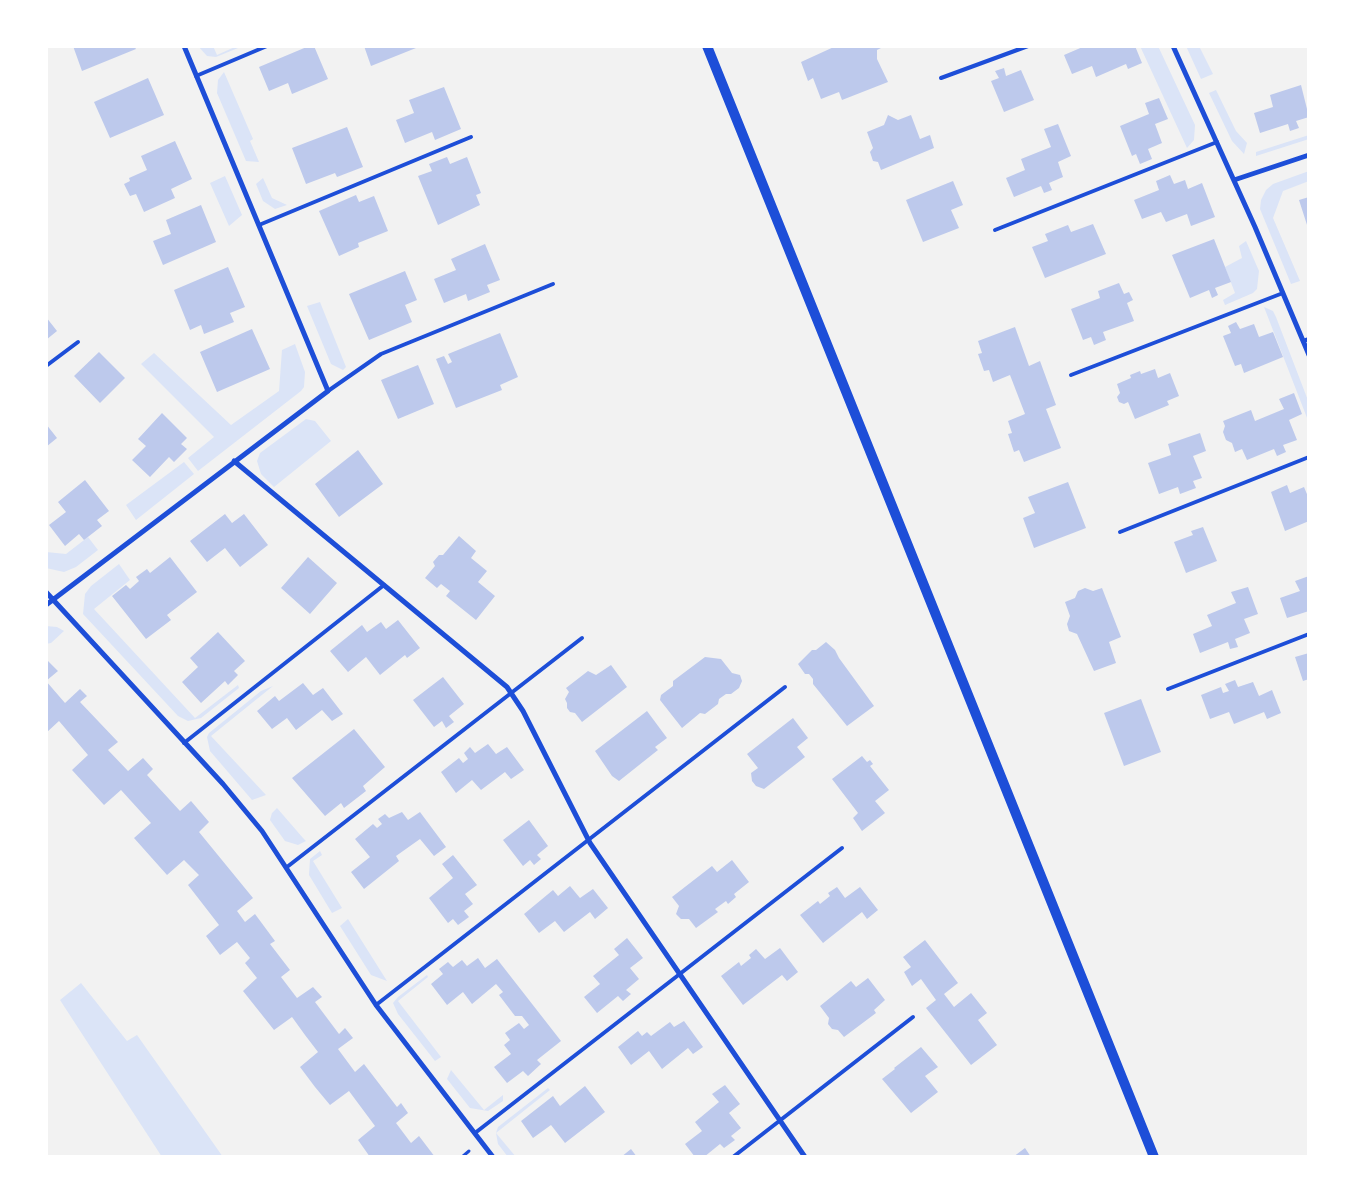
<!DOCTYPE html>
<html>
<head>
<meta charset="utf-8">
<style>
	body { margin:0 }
	#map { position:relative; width:1355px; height:1203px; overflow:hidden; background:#f2f2f2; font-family:Raleway,sans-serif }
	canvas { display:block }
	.frame { position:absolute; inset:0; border:48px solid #fff; pointer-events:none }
</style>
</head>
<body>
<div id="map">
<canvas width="1355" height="1203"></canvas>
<div class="frame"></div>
</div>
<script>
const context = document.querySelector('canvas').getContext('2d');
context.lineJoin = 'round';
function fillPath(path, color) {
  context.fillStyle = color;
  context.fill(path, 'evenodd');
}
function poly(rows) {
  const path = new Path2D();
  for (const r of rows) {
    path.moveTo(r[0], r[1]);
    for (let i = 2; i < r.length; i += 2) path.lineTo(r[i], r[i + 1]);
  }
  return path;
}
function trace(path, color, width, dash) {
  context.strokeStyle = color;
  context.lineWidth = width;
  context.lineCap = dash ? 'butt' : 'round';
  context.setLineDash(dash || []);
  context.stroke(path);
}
fillPath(poly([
	[198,46,213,46,217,55,237,46,243,46,216,57,207,56],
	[1140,46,1158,46,1195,125,1194,140,1187,148],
	[1186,46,1199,46,1213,74,1201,79],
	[224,72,253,139,250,141,259,162,246,161,217,93,218,80],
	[1216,90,1236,131,1247,143,1244,154,1232,141,1209,93],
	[1309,135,1309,139,1256,156,1256,152],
	[1309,171,1309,181,1283,191,1273,218,1300,281,1291,284,1260,209,1261,200,1266,190,1273,184],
	[225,176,242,215,229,226,210,183],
	[263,178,272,198,287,205,275,209,263,201,256,184],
	[1246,241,1259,271,1257,289,1253,293,1225,305,1223,300,1235,293,1225,267,1242,258,1239,246],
	[320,302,346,367,343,370,331,364,307,306],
	[1264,307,1273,311,1276,317,1309,403,1309,423],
	[295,344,305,372,304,387,301,391,198,471,188,458,214,437,141,364,154,353,231,425,279,391,282,350],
	[306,419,315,421,331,441,274,487,261,474,257,461,260,453],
	[184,462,194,474,136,520,126,505],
	[88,537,98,550,76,567,64,572,46,568,46,552,66,554],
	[119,564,130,580,94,609,195,718,238,685,239,688,201,718,188,721,178,716,83,614,85,594,91,586],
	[46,626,57,627,64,631,51,643,46,644],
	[273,686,211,736,266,795,252,800,210,751,207,737,209,733,261,691],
	[277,808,303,838,306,841,298,845,285,841,270,820,272,813],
	[320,851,322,855,313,861,342,908,332,913,309,875,310,859],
	[348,919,387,981,371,975,340,926],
	[427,975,428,977,398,1001,441,1057,435,1061,398,1014,393,1003,398,997],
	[81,983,127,1041,137,1035,223,1157,162,1157,60,1000],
	[451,1070,484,1110,503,1095,503,1101,488,1111,470,1108,447,1079],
	[548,1088,550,1090,496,1133,516,1157,508,1157,498,1144,496,1133,498,1127]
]), '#dbe4f7');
fillPath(poly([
	[73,46,134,46,136,49,82,71],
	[309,46,314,46,328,79,292,94,288,83,269,91,259,67],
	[364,46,421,46,371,66],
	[836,46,885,46,877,50,877,59,888,82,842,100,839,92,821,99,813,78,808,81,801,62],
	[1085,46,1135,46,1142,63,1128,69,1126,64,1096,77,1092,66,1072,74,1064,55],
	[1004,68,1006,76,1021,70,1034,100,1004,112,991,81,999,78,995,71],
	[148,78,164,115,110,138,94,102],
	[1301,85,1309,117,1296,121,1299,128,1290,131,1288,124,1260,133,1254,113,1273,107,1270,95],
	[444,87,461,129,435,140,432,132,405,143,396,120,414,113,409,100],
	[1159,98,1168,119,1155,124,1162,143,1148,149,1152,159,1140,164,1136,154,1132,156,1120,126,1149,114,1145,103],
	[888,115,898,120,911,115,920,139,930,135,934,148,881,170,878,162,873,161,870,152,873,148,867,132,884,125],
	[1058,124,1071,156,1058,162,1063,177,1049,183,1052,190,1044,193,1041,186,1014,197,1006,178,1025,170,1021,159,1051,147,1044,129],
	[347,127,363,167,337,177,335,173,306,184,292,148],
	[175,141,192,179,171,189,175,198,144,212,136,194,130,196,124,184,130,181,129,178,147,170,141,156],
	[447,157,450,164,467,157,481,193,476,195,480,205,438,225,418,176,432,171,429,164],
	[1170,175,1174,184,1185,180,1188,189,1202,183,1215,217,1191,226,1187,214,1166,222,1161,212,1142,219,1134,200,1159,190,1156,181],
	[953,181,963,205,951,210,959,228,923,242,906,200],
	[356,195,359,202,374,196,388,231,358,243,359,247,339,256,319,211],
	[1309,197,1309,228,1308,228,1299,200],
	[201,205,216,242,163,265,153,241,171,234,166,220],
	[1093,224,1106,254,1045,278,1032,247,1048,241,1045,234,1068,225,1071,232],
	[1214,239,1231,282,1215,288,1218,295,1212,298,1209,290,1190,298,1172,255],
	[485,244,500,280,487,285,490,292,468,301,466,294,444,303,434,279,456,270,451,259],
	[228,267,245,307,230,313,234,322,204,334,201,325,190,330,174,290],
	[405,271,417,300,405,305,412,322,369,340,349,294],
	[1119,283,1124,294,1129,292,1133,300,1127,303,1134,321,1103,332,1106,340,1094,345,1091,337,1083,340,1071,309,1100,298,1098,291],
	[46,317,57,331,46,340],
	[1236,322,1240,329,1254,324,1259,337,1273,332,1283,357,1244,373,1241,364,1235,366,1223,336,1231,333,1228,326],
	[1015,327,1029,366,1040,361,1056,405,1046,409,1061,448,1024,462,1019,450,1014,452,1008,434,1012,433,1008,421,1025,414,1010,375,993,382,989,370,984,371,978,354,982,353,978,341],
	[252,329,270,369,217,392,200,352],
	[500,333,518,377,500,385,502,390,456,408,436,359,444,356,448,364,452,362,448,354],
	[99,352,125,378,100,403,74,376],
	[418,365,434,404,398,419,381,380],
	[1155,369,1158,378,1170,373,1179,396,1167,401,1169,405,1135,419,1128,402,1124,404,1119,402,1117,397,1120,393,1117,384,1131,378,1130,375,1140,371,1141,374],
	[1294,393,1302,414,1289,420,1297,440,1283,445,1286,452,1277,456,1274,449,1247,460,1242,449,1235,452,1232,443,1226,440,1223,432,1225,426,1223,421,1251,410,1255,421,1284,409,1279,399],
	[162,413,187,438,181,444,187,449,174,462,169,457,150,477,132,460,146,446,138,439],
	[46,424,57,438,46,447],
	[1200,433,1206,451,1193,456,1202,478,1193,481,1196,488,1180,494,1178,487,1159,494,1148,463,1171,455,1168,444],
	[358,450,383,484,339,517,315,484],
	[85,480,109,511,97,520,102,526,84,540,79,534,65,546,49,525,66,512,58,502],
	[1068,482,1086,528,1034,548,1023,518,1035,513,1028,497],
	[1287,485,1290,493,1304,487,1309,499,1309,521,1285,531,1271,492],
	[225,514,232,523,244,514,268,545,240,567,225,548,207,562,190,541],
	[1203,527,1217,561,1186,573,1174,542,1193,535,1191,531],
	[459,536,476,551,471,558,487,571,478,582,495,596,476,620,446,596,450,591,441,584,437,588,425,578,435,566,433,562,439,555,443,555],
	[170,557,197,592,167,615,171,620,146,639,112,596,126,585,130,589,139,581,136,577,147,569,150,573],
	[308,557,337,583,310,614,281,588],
	[1309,576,1309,611,1287,618,1280,598,1300,591,1295,581],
	[1248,587,1258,614,1244,619,1250,633,1235,639,1238,647,1230,649,1228,642,1200,653,1193,634,1212,626,1207,615,1236,603,1231,592],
	[1085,588,1093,591,1102,588,1121,637,1109,642,1116,663,1094,671,1077,634,1069,631,1067,624,1070,616,1065,602,1075,598,1078,591],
	[398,620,420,648,407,658,405,655,380,675,366,657,348,672,330,651,362,625,367,632,381,622,386,629],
	[218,632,245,661,234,671,238,675,228,685,225,681,201,703,182,682,198,667,190,658],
	[826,642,835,650,839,658,874,706,847,726,813,684,813,679,809,674,805,674,798,664,812,650,816,650],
	[1309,653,1309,679,1303,681,1295,657],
	[705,657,721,659,732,673,740,675,742,681,739,688,731,694,726,694,719,699,718,704,705,714,700,713,682,728,660,700,661,695,673,686,673,681],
	[48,661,58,671,46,681,65,703,80,689,87,696,80,702,118,742,108,750,128,771,143,758,153,769,147,775,180,811,191,801,209,822,199,832,253,898,237,911,245,922,255,914,275,941,270,944,290,970,281,977,297,998,313,987,322,997,315,1002,339,1034,345,1028,353,1038,338,1049,355,1072,364,1064,397,1107,401,1103,408,1113,396,1123,411,1143,419,1136,435,1157,370,1157,358,1140,375,1126,349,1091,330,1105,315,1087,300,1067,318,1052,305,1035,292,1017,274,1030,243,991,257,978,245,963,250,958,237,942,220,955,206,936,219,925,188,885,199,875,184,860,167,875,134,838,151,823,121,790,104,805,72,770,88,755,59,721,46,733,46,663],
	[611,665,627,687,582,722,575,713,570,712,567,708,567,703,565,699,569,692,566,688,588,671,596,675],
	[443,677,464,704,449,716,454,722,446,728,442,721,434,727,413,700],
	[1235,680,1238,687,1253,682,1259,696,1272,690,1281,713,1267,719,1264,712,1234,724,1229,712,1210,719,1201,695,1221,687,1223,693,1229,691,1225,684],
	[303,683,313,695,323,688,343,714,332,721,322,710,296,730,287,718,272,729,257,711,275,696,279,701],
	[1141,699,1161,752,1124,766,1104,713],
	[647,711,667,738,655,747,658,750,619,781,612,776,595,751],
	[793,718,808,738,797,747,805,757,764,789,756,786,752,781,751,773,758,768,747,754],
	[354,729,385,767,363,786,366,791,344,808,341,803,325,816,292,778],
	[488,744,496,754,507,747,524,770,511,779,505,772,481,790,472,780,456,793,441,772,459,758,463,763,468,759,464,753,470,747,475,753],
	[862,756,867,762,870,760,873,764,870,766,889,790,875,801,885,813,862,831,853,818,858,813,832,779],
	[402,812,408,820,420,812,446,847,434,856,420,839,396,856,399,861,364,889,351,872,370,857,355,839,373,824,377,828,382,824,378,819,385,814,389,818],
	[529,820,548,846,537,855,541,859,534,865,530,860,523,866,503,840],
	[453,855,477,885,465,894,473,904,464,911,469,917,458,925,453,919,448,923,429,898,453,878,442,864],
	[732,860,749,882,734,894,736,897,728,904,726,901,715,909,718,912,696,928,689,919,681,919,676,914,679,906,672,897,712,866,717,872],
	[570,886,580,898,593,889,608,908,595,919,590,912,564,932,555,921,539,933,524,914,553,890,558,896],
	[837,887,845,898,860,887,878,910,867,919,862,912,823,943,800,915,818,901,820,904,830,896,828,893],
	[627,938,643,958,630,968,639,979,626,990,631,994,623,1001,618,996,597,1013,584,997,600,984,593,976,619,955,614,949],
	[925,940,958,983,944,994,954,1007,971,993,987,1013,978,1020,997,1045,971,1065,926,1008,936,1000,921,979,912,986,904,972,911,967,903,957],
	[780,948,798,972,787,981,782,975,743,1005,721,976,739,962,741,966,751,958,749,955,756,949,765,959],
	[478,958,485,968,497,959,561,1041,537,1060,541,1064,528,1076,523,1071,507,1083,494,1067,511,1054,504,1045,510,1040,505,1033,519,1023,524,1029,529,1025,522,1016,515,1016,499,995,503,992,496,984,472,1004,463,992,447,1005,431,984,443,974,439,969,448,962,453,967,462,960,467,966],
	[868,978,885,1000,874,1010,876,1013,844,1037,838,1030,832,1029,828,1024,829,1018,820,1006,851,981,856,987],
	[684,1021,703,1047,693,1054,688,1048,662,1069,649,1051,631,1065,618,1047,638,1031,642,1036,647,1032,651,1036,670,1022,674,1027],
	[921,1047,938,1067,925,1076,938,1092,911,1113,882,1079,895,1069,894,1068],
	[725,1085,740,1104,729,1113,741,1128,731,1136,735,1140,724,1148,720,1144,704,1157,695,1157,685,1144,702,1131,695,1122,719,1102,712,1094],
	[585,1086,605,1112,565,1143,551,1125,533,1138,521,1121,553,1096,560,1106],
	[1025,1148,1031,1157,1013,1157],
	[631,1149,637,1157,621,1157]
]), '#bdc9ec');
trace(poly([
	[462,1157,469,1151]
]), '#1d4ed8', 3);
trace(poly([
	[196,76,267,46],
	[941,78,1028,46],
	[259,225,471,137],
	[995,230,1217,142],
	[1303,341,1309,339],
	[46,366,78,342],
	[1071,375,1283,293],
	[328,391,381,354,553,284],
	[1120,532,1309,457],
	[1168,689,1309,634],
	[184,743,384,585],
	[287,867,582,638],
	[376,1005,785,687],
	[475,1133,842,848],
	[733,1157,913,1017]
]), '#1d4ed8', 4);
trace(poly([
	[1173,46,1255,227,1309,355],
	[1234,180,1309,155],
	[234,461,507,687,523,711,590,843,805,1157],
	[46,592,223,784,262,831,376,1005,493,1157],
	[46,605,328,391,184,46]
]), '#1d4ed8', 5);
trace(poly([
	[707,46,1154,1157]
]), '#1d4ed8', 10);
</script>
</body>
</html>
